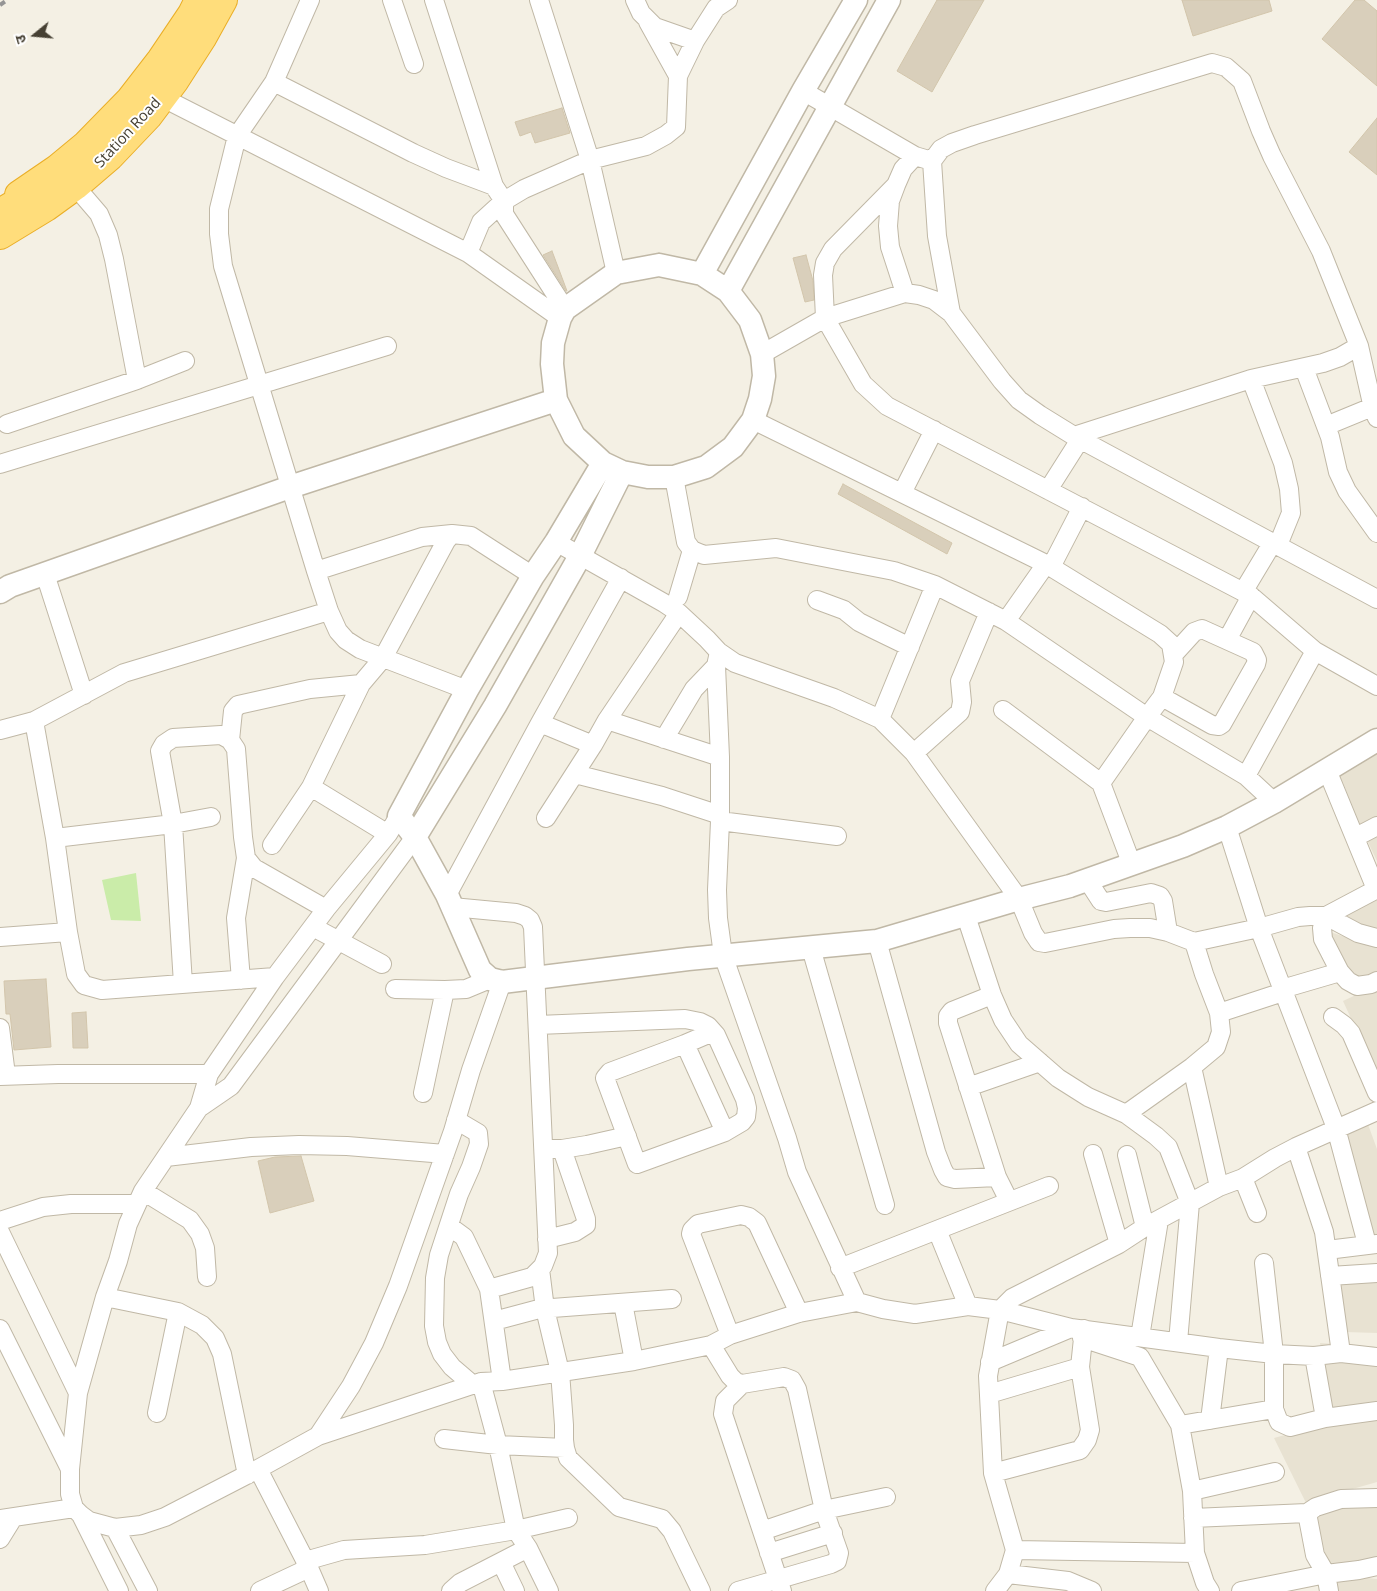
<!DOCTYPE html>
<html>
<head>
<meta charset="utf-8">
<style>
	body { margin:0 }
	#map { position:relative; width:1377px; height:1591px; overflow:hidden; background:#f4f0e4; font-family:"Open Sans","Noto Sans Devanagari",sans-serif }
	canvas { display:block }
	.north { position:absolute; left:10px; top:10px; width:50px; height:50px; -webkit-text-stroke:4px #fff; paint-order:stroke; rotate:253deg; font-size:14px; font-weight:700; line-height:20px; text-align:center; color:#464033 }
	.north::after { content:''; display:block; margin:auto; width:18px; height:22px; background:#464033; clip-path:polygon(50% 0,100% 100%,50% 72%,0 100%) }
</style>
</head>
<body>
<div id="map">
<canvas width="1377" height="1591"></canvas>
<div class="north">उ</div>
</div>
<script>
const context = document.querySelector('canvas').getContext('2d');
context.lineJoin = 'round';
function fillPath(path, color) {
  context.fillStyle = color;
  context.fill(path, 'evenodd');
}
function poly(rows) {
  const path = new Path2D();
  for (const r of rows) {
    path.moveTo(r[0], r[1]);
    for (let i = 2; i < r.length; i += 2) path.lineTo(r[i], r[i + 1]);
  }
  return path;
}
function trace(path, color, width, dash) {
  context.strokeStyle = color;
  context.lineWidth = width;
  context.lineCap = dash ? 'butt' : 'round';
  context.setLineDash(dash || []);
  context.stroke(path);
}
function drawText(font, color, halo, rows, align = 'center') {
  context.font = font + ' "Open Sans",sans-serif';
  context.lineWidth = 4;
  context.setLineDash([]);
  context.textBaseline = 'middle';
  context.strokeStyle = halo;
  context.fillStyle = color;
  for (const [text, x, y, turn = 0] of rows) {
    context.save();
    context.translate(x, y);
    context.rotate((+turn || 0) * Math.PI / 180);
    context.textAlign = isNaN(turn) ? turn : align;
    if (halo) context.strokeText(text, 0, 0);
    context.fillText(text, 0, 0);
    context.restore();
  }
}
fillPath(poly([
	[1377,731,1377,817,1359,825,1343,783,1320,762],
	[1377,834,1377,861,1367,840],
	[1377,892,1377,930,1360,925,1342,913],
	[1330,932,1355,940,1377,944,1377,972,1360,979,1345,963],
	[1377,985,1377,1075,1343,1001],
	[1362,1108,1377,1149,1377,1237,1374,1237,1340,1116],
	[1377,1279,1377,1333,1345,1332,1338,1281],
	[1320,1343,1377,1347,1377,1404,1331,1410],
	[1377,1417,1377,1482,1349,1490,1307,1505,1274,1438,1326,1424],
	[1377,1498,1377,1561,1362,1568,1328,1564,1313,1510],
	[1349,1576,1377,1579,1377,1591,1335,1591,1334,1579]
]), '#e8e2d2');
fillPath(poly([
	[136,873,141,921,111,920,102,880]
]), '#caeca9');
const building = poly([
	[937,0,984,0,932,92,897,71,937,0],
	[1182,0,1269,0,1272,11,1193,36,1182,0],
	[1355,0,1364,0,1377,11,1377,86,1322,39,1355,0],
	[562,108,570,133,535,143,531,132,520,136,515,122,562,108],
	[1377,118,1377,175,1349,152,1377,118],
	[552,251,567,291,566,291,543,255,552,251],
	[806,255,813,281,814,300,805,302,793,258,806,255],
	[843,484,952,543,947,554,838,494,843,484],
	[46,979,51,1047,14,1050,10,1014,6,1014,4,981,46,979],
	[86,1012,88,1048,73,1048,72,1013,86,1012],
	[301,1156,314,1201,270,1213,258,1161,275,1157,301,1156]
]);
fillPath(building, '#d9cfbb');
trace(building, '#d2c5ab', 1);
const minor = poly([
	[310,0,274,82,237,136,219,209,219,234,223,266,316,571,329,611,338,631,346,640,360,649,467,690],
	[392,0,414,64],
	[434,0,494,186,504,201,504,214,565,309],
	[539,0,590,160,616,273],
	[635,0,641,13,655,27,695,41],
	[648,22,678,76],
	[274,82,413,153,446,168,494,186],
	[803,91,915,156,932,161,941,149,952,143,975,135,1212,63,1226,67,1242,81,1261,131,1272,156,1321,251,1359,346,1373,408,1377,418],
	[173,103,468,253,560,318],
	[932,161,937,236,951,313],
	[896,185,833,249,825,263,823,275,825,318,863,384,887,406,1251,596,1315,651,1377,686],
	[75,186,99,214,108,235,114,259,137,380],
	[468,253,481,222,504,201,524,189,590,160,646,146,666,135,676,127,678,76,695,41,716,8,728,0],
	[905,293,890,247,888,226,890,201,896,185,903,169,915,156],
	[762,354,825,318,905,293,919,295,934,300,951,313,1002,381,1019,400,1040,415,1074,436,1377,599],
	[1304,368,1330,437,1338,472,1347,491,1377,533],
	[1251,379,1283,463,1289,489,1291,513,1278,545],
	[753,420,1046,564,1160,634,1171,644,1174,662,1162,697,1147,717,1246,776,1274,802],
	[7,424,137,380,185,361],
	[1326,426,1377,405],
	[1074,436,1251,379,1323,363,1340,357,1359,346],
	[0,464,387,346],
	[674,477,686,542,692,550,704,555,776,548,894,571,935,585,1006,621,1147,717,1101,783],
	[1048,490,1081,438],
	[902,493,934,430],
	[556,542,664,603,679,613,707,639,719,652,735,663,834,698,880,719],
	[1051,567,1082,507],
	[316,571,422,537,452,534,471,536,533,576],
	[45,574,84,695],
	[935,585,880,719,914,753,1019,899,1033,933,1039,942,1045,943,1114,929,1130,928,1150,928,1168,932,1194,942,1259,928,1298,917,1310,916,1326,916,1358,933,1377,938],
	[1243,592,1273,542],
	[678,597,692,550],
	[817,600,844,610,859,622,873,629,910,647],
	[1006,621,1046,564],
	[1227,640,1251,596],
	[719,652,716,666,720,757,720,821,717,890,718,918,723,955,787,1138,797,1172,857,1302],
	[1162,697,1212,725,1219,726,1222,724,1256,664,1257,660,1253,652,1202,629,1194,632,1174,654],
	[1003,710,1101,783,1132,865],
	[607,720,720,757],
	[34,721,55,838,68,932,76,974,84,985,102,990,275,977],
	[540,723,593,745],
	[0,730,34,721,124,673,329,611],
	[664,739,694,689,716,666],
	[230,740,233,711,238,705,310,689,361,684],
	[914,753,960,712,962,702,960,681,989,612],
	[1327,770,1376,889],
	[575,774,662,796,720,815],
	[1246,776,1315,651],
	[399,816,388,834,326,909,275,977,209,1074,199,1108,143,1191,128,1224,118,1261,105,1297,78,1393,70,1469,70,1494,74,1508,81,1515,89,1521,115,1528,141,1525,165,1517,258,1469,318,1436,481,1382,502,1381,634,1361,711,1345,730,1335,799,1313,857,1302,883,1309,915,1314,968,1306,1000,1310,1071,1328,1219,1348,1274,1354,1314,1356,1341,1353,1377,1357],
	[546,818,593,745,607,720,679,613],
	[720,821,837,836],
	[1227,827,1259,928,1336,1128,1367,1244],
	[388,834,311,787,361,684,383,658,446,541,452,534],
	[1356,837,1377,826],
	[55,838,173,824,211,817],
	[272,845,311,787],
	[1088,881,1101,901,1106,902,1151,893,1160,896,1163,901,1168,932],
	[1377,889,1326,916,1322,928,1323,939,1340,972,1348,981,1357,986,1371,984,1377,981],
	[447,895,540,723,621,578],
	[452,907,516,913,525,916,530,920,533,927,548,1253,543,1266,532,1277,489,1289],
	[966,916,992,995,1003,1020,1019,1044,1058,1078,1088,1097,1126,1114,1156,1136,1168,1147,1190,1203,1178,1342],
	[313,927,382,964],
	[0,937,68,932],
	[877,941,936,1152,943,1170,947,1177,955,1179,997,1177],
	[811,948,885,1205],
	[241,980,236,918,246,858],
	[183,984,173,824,160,751,164,744,173,738,221,735,230,740,236,749,243,837,246,858,254,868,326,909],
	[395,989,445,990,466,989,490,979],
	[1282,989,1340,972],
	[992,995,952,1011,948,1016,948,1023,997,1177,1009,1201],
	[1219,1013,1283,992],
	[1333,1017,1344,1025,1351,1033,1377,1093],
	[538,1025,685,1019,700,1022,708,1026,716,1035,745,1099,747,1108,746,1117,742,1122,725,1132,637,1164,605,1078,610,1072,685,1044],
	[0,1028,6,1075],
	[713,1032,685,1044,725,1132],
	[1192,1067,1219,1187],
	[0,1076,58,1074,209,1074],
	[968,1087,1040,1062],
	[423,1093,445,990],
	[199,1108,231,1086,415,837],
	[1126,1114,1192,1067,1216,1047,1221,1032,1219,1013,1204,974,1194,942],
	[456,1120,478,1133,479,1144,471,1167,459,1194,439,1255,435,1278,434,1326,437,1342,442,1354,452,1367,473,1385],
	[1296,1147,1324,1232,1341,1353],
	[551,1149,562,1149,587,1145,627,1136],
	[1093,1154,1119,1244],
	[1127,1155,1145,1227],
	[166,1157,251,1147,299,1145,347,1146,445,1154],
	[1243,1178,1257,1213],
	[143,1191,190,1220,200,1234,205,1248,207,1277],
	[0,1221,43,1207,71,1204,137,1204],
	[449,1226,464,1237,489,1289,502,1381],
	[937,1230,968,1306],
	[0,1232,78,1393],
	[547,1239,575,1232,586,1225,586,1219,562,1149],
	[1327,1250,1377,1244],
	[840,1268,1049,1186],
	[540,1269,545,1309,560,1372,564,1425,564,1440,565,1448,568,1458,619,1507,662,1519,672,1531,701,1591],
	[1330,1276,1377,1273],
	[105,1297,178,1312],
	[623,1303,634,1361],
	[494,1321,539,1309,672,1299],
	[0,1329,70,1469],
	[730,1335,691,1234,692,1230,698,1224,741,1215,749,1217,757,1223,799,1313],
	[1140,1337,1159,1220],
	[1082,1338,1140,1357,1180,1425,1274,1409,1274,1354,1264,1263],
	[711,1345,730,1376,736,1382,742,1384,784,1377,792,1380,797,1389,824,1510,839,1553,837,1561,831,1564,738,1591],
	[1314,1356,1325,1418],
	[990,1362,1071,1328],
	[481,1382,498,1445,516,1530,528,1548,549,1591],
	[742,1384,725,1401,723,1414,782,1591],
	[989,1394,1080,1367],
	[1274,1409,1279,1422,1290,1427,1325,1418,1377,1411],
	[157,1413,178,1312,202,1325,215,1338,222,1354,247,1475],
	[1210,1420,1219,1348],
	[1180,1425,1192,1491,1195,1553,1205,1583,1210,1591],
	[318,1436,351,1386,374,1343,398,1286,453,1131,471,1070,502,982],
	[444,1439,498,1445,565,1448],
	[258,1469,309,1568,260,1591],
	[993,1473,1080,1450,1087,1440,1090,1430,1080,1367,1084,1329],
	[1192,1491,1275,1472],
	[81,1515,119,1591],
	[1193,1518,1307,1513],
	[0,1519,74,1508],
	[115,1528,148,1591],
	[762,1531,824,1510,886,1497],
	[0,1539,13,1518],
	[1015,1550,1195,1553],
	[769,1553,833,1533],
	[305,1561,344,1550,425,1545,516,1530,568,1518],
	[501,1562,515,1591],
	[309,1568,319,1591],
	[1008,1574,1068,1581,1092,1591],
	[451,1591,460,1583,528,1548],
	[995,1591,1008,1574,1015,1550,993,1473,988,1376,1000,1310,1012,1298,1119,1244,1145,1227,1219,1187,1243,1178,1275,1158,1296,1147,1377,1111],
	[1241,1591,1326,1574,1359,1570,1377,1566],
	[1329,1591,1326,1574,1315,1555,1307,1513,1316,1507,1341,1499,1377,1498]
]);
const tertiary = poly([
	[659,265,702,274,728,291,750,320,762,354,764,376,760,399,753,420,733,447,706,467,674,477,648,477,622,472,603,463,574,436,556,400,552,364,553,343,560,318,565,309,616,273,659,265],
	[702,274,803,91,856,0],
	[728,291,889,0],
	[603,463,556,542,533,576,467,690,399,816,415,837,447,895,480,970,490,979,502,982,688,959,877,941,1019,899,1070,886,1183,846,1227,827,1274,802,1377,740],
	[0,592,10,586,290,487,556,400],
	[415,837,495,706,580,556,622,472]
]);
const trunk = poly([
	[19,195,57,169,86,145,130,100,161,60,192,14,199,0],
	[0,213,39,190],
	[0,235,46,207,75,186,110,156,148,116,175,80,202,38,223,0]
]);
trace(minor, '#c0b8a6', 20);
trace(tertiary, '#c0b8a6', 25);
trace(trunk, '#eaae27', 30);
trace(minor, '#fff', 18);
trace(tertiary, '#fff', 22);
trace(trunk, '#ffdd7b', 28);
trace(poly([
	[0,5,7,0]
]), '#959595', 4, [6, 6]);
drawText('15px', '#464033', '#fff', [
	["Station Road",128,133,-47]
]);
</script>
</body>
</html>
